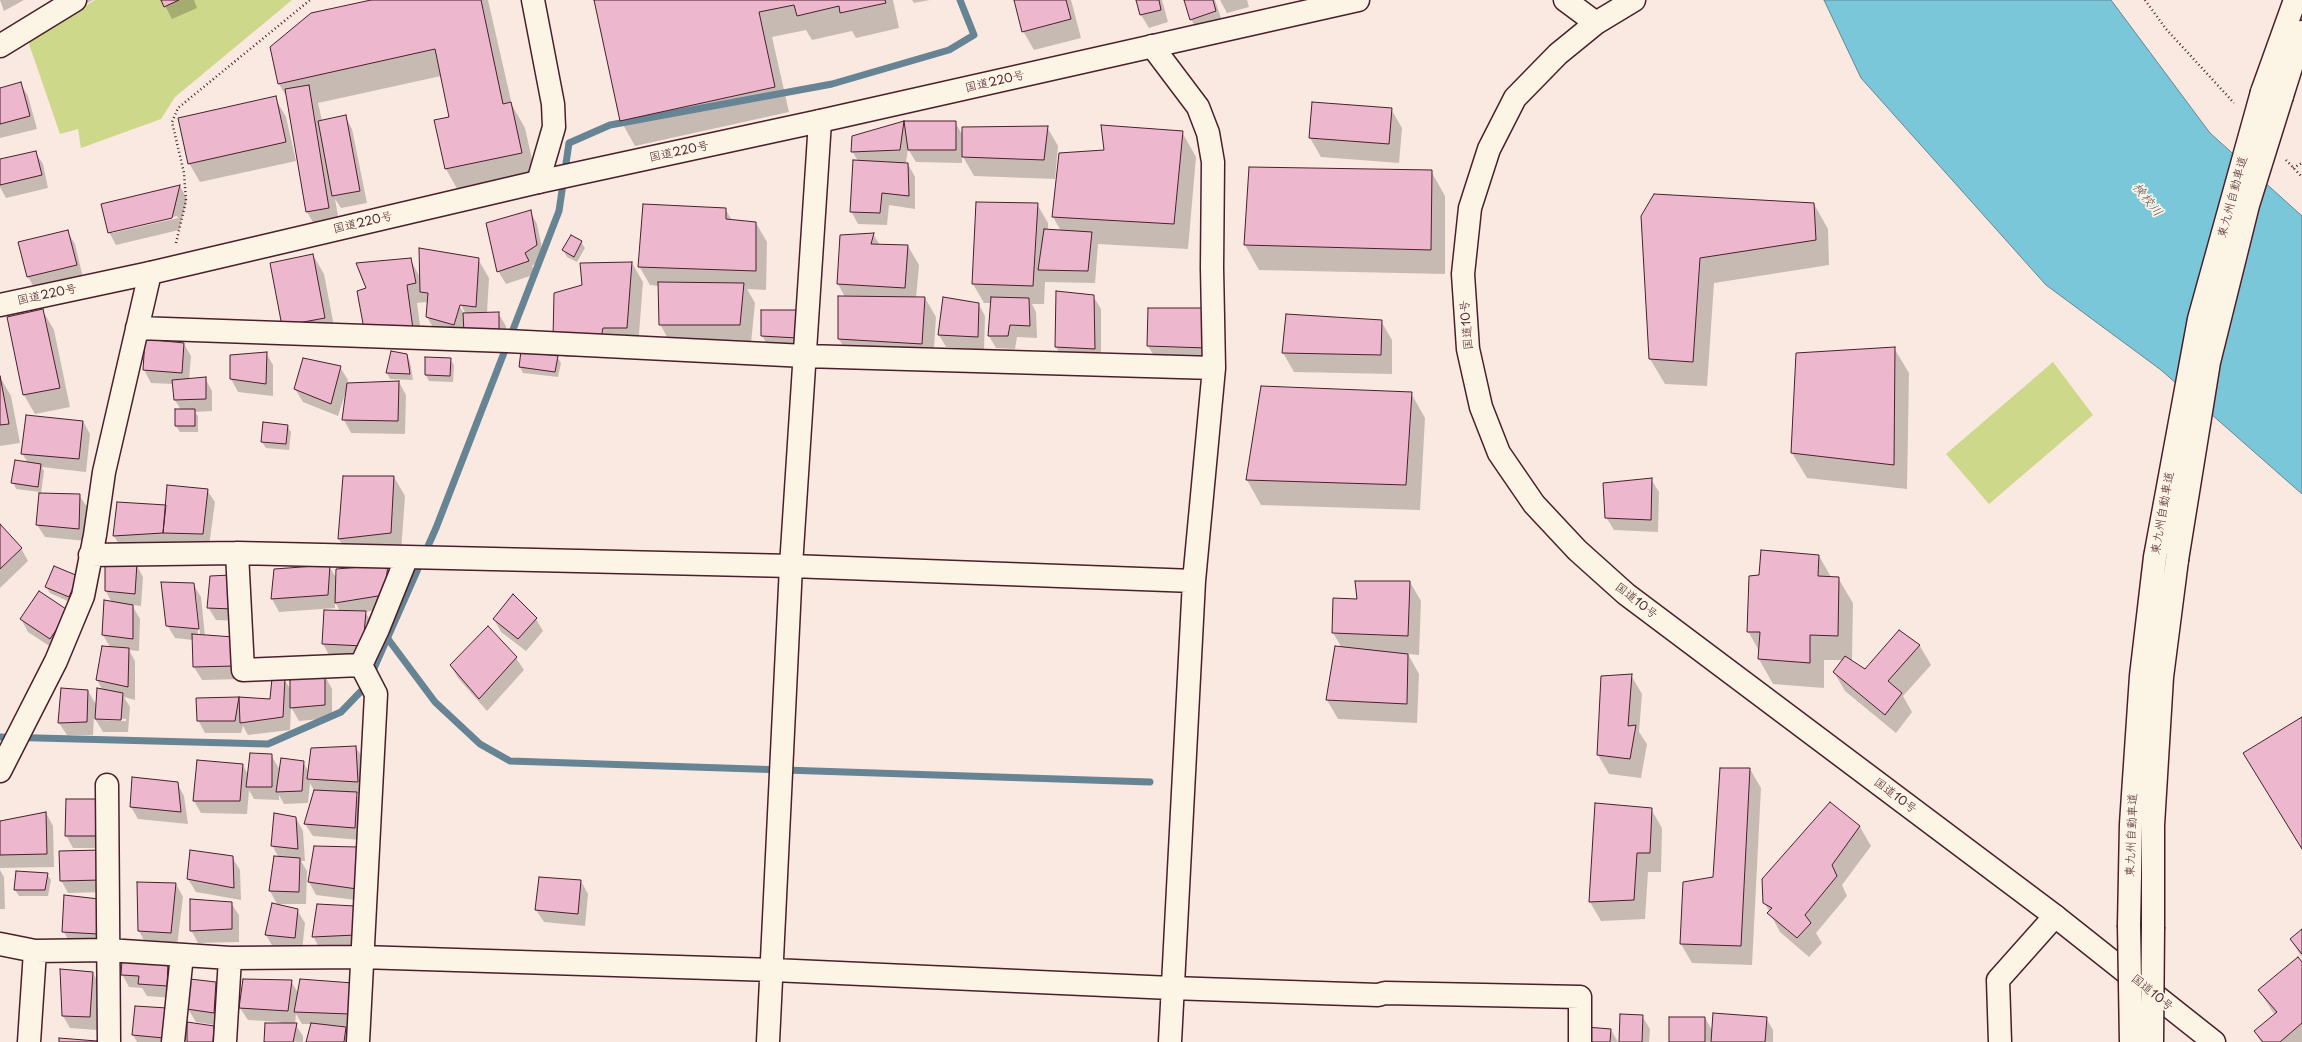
<!DOCTYPE html>
<html>
<head>
<meta charset="utf-8">
<style>
	body { margin:0 }
	canvas { display:block; background:#f9e9e0 }
</style>
</head>
<body>
<canvas width="2302" height="1042"></canvas>
<script>
const context = document.querySelector('canvas').getContext('2d');
context.lineJoin = 'round';
function fillPath(path, color) {
  context.fillStyle = color;
  context.fill(path, 'evenodd');
}
function poly(rows) {
  const path = new Path2D();
  for (const r of rows) {
    path.moveTo(r[0], r[1]);
    for (let i = 2; i < r.length; i += 2) path.lineTo(r[i], r[i + 1]);
  }
  return path;
}
function trace(path, color, width, dash) {
  context.strokeStyle = color;
  context.lineWidth = width;
  context.lineCap = dash ? 'butt' : 'round';
  context.setLineDash(dash || []);
  context.stroke(path);
}
function drawText(font, color, halo, rows, align = 'center') {
  context.font = font + ' "Playpen Sans","Klee One",sans-serif';
  context.lineWidth = 3.5;
  context.setLineDash([]);
  context.textBaseline = 'middle';
  context.strokeStyle = halo;
  context.fillStyle = color;
  for (const [text, x, y, turn = 0] of rows) {
    context.save();
    context.translate(x, y);
    context.rotate((+turn || 0) * Math.PI / 180);
    context.textAlign = isNaN(turn) ? turn : align;
    if (halo) context.strokeText(text, 0, 0);
    context.fillText(text, 0, 0);
    context.restore();
  }
}
fillPath(poly([
	[95,0,292,0,175,97,161,119,81,148,78,129,60,134,28,41],
	[2053,362,2093,415,1989,504,1946,454]
]), '#cdd88b');
const water = poly([
	[1824,0,2111,0,2210,133,2302,216,2302,494,2161,370,2046,285,1861,78,1824,0]
]);
fillPath(water, '#7bc7da');
trace(water, '#678494', 1);
fillPath(poly([
	[0,0,24,0,4,11],
	[78,0,93,0,82,6],
	[162,0,194,0,197,8,172,19],
	[376,0,488,0,512,105,525,128,536,177,460,194,446,169,435,121,450,118,441,76,318,103,322,121,345,116,352,129,367,203,341,208,335,199,340,227,318,231,307,212,288,99,279,84],
	[595,0,893,0,899,28,856,38,852,31,812,40,806,30,772,37,789,112,635,146,621,121],
	[912,0,930,0,914,3],
	[1015,0,1071,0,1081,38,1034,50,1023,31],
	[1137,0,1162,0,1168,22,1149,28,1141,15],
	[1185,0,1215,0,1223,24,1198,32,1191,19],
	[1220,0,1247,0,1249,7,1227,13],
	[21,84,28,96,37,129,0,138,0,89],
	[275,98,286,117,296,161,200,182,189,163],
	[1313,103,1391,109,1402,128,1399,163,1321,157,1310,138],
	[904,122,955,122,963,136,1047,127,1058,146,1055,179,974,176,962,155,962,163,916,162,908,149,906,162,900,164,908,164,915,177,915,209,889,205,887,225,858,224,851,211,858,161,852,151,853,137],
	[1182,132,1196,157,1188,249,1098,244,1095,283,1045,282,1044,304,1032,304,1036,312,1037,338,1017,337,1015,349,996,348,989,336,992,303,984,303,973,284,977,203,1037,204,1048,223,1048,230,1061,231,1053,217,1105,151],
	[35,152,43,164,48,188,6,198,0,187,0,160],
	[1431,171,1445,196,1445,274,1259,270,1245,245],
	[180,186,187,199,179,230,116,245,109,232,103,204],
	[177,216,178,218,112,233,112,231],
	[1814,204,1828,229,1829,265,1714,283,1707,386,1665,384,1650,359,1642,216],
	[725,209,732,220,756,223,767,242,766,290,747,289,755,303,751,343,671,344,660,324,659,286,650,285,639,266],
	[530,211,537,224,544,258,532,266,536,274,506,284,498,271],
	[67,231,75,244,83,278,35,289,28,277],
	[873,234,880,245,908,246,919,265,916,298,925,298,936,317,933,363,850,358,839,339,845,297,838,284],
	[581,242,585,248,577,262,567,257,563,250],
	[313,255,324,274,336,337,294,345,283,326],
	[410,259,420,277,478,259,489,278,487,313,498,313,506,326,505,344,438,336,427,317,428,305,426,302,417,303,423,348,376,348,365,329,367,288],
	[458,300,466,314,464,314,457,301],
	[632,263,643,282,638,347,611,357,565,357,554,338,583,286],
	[1093,296,1101,309,1101,362,1063,359,1056,347],
	[978,303,985,316,984,350,946,347,939,335],
	[1212,309,1214,361,1156,359,1148,346],
	[43,311,54,330,70,407,35,414,24,395,8,318],
	[800,311,805,351,769,348,762,335],
	[1381,321,1392,340,1392,374,1294,372,1283,353],
	[146,340,184,344,191,356,189,380,205,378,212,391,212,411,195,412,198,416,198,432,180,432,176,426,176,410,181,410,175,400,173,384,151,383,144,370],
	[1894,348,1909,373,1907,489,1807,478,1792,453],
	[266,353,273,365,273,396,238,392,231,379],
	[407,355,410,362,413,380,390,379,387,373],
	[557,357,561,363,558,377,523,373,520,367],
	[450,359,454,365,453,382,429,381,426,375],
	[340,367,348,380,347,384,399,382,406,395,405,434,351,433,344,420,348,385,338,416,303,402,295,389],
	[0,377,11,396,20,443,0,446],
	[1411,393,1425,418,1420,510,1261,505,1247,480],
	[83,421,90,434,86,472,42,467,44,471,41,494,79,495,87,507,86,541,45,537,37,525,40,492,16,489,13,482,28,463,22,453],
	[287,426,291,432,289,450,266,448,262,442],
	[394,477,405,496,401,552,350,558,339,539],
	[1651,479,1659,492,1658,532,1614,530,1606,517],
	[207,490,215,502,209,546,121,548,114,536,167,506],
	[0,526,21,548,28,561,0,588],
	[1819,556,1831,577,1838,578,1853,603,1852,660,1850,660,1865,670,1899,631,1920,646,1931,665,1903,696,1912,712,1896,733,1845,691,1834,672,1844,660,1824,660,1824,688,1773,684,1759,659,1759,651,1748,631,1760,576],
	[136,564,143,577,141,606,132,605,140,619,139,651,129,650,135,661,135,700,124,697,130,707,128,732,103,732,94,717,93,735,67,735,59,723,88,691,97,706,103,691,97,680,110,647,103,635,112,603,106,591],
	[102,718,126,719,126,721,102,720],
	[329,566,337,579,388,566,395,578,391,607,365,612,373,624,370,659,330,657,323,644,340,611,335,602,335,608,279,612,272,599,275,570],
	[77,577,72,603,50,593,46,587],
	[211,577,239,621,216,620,208,607],
	[1410,582,1421,601,1419,655,1408,654,1419,674,1417,723,1338,719,1327,700,1336,647,1342,648,1333,633,1358,600],
	[193,584,201,597,205,636,233,638,242,679,202,680,194,667,193,640,175,638,167,625],
	[194,595,196,595,200,634,198,634],
	[68,612,57,651,28,632,21,619],
	[494,619,536,619,543,631,526,651,501,632],
	[488,627,516,658,524,670,487,711,458,678,451,666],
	[1631,675,1642,694,1639,732,1647,744,1641,778,1609,774,1598,755],
	[325,676,332,689,332,718,299,721,291,707,290,730,248,735,243,726,241,733,205,733,198,720,239,698,271,700,284,679,291,690],
	[356,747,363,759,365,794,356,794,363,806,361,840,313,836,305,824,315,792,310,783,308,803,284,804,279,795,279,800,254,799,249,790,247,814,201,813,194,801,243,765,248,775,271,755,280,770,303,762,309,772],
	[1750,769,1761,788,1752,965,1692,963,1681,944,1714,877],
	[177,783,184,796,188,824,138,819,131,807],
	[102,800,107,848,73,848,66,835],
	[1830,803,1860,827,1871,846,1842,885,1847,896,1816,933,1822,943,1809,957,1780,932,1764,902],
	[1651,809,1662,828,1661,872,1648,872,1645,919,1601,921,1590,902],
	[46,813,53,826,54,867,0,868,0,822],
	[296,818,303,831,305,861,301,861,307,871,306,904,277,904,270,891,275,857,279,858,272,845],
	[315,847,357,848,364,901,316,895,309,882],
	[100,851,107,892,68,893,61,880],
	[232,857,240,870,241,900,196,892,188,879],
	[0,870,4,877,5,909,0,909],
	[17,872,47,874,51,880,48,896,19,896,15,890],
	[581,881,588,894,585,926,544,922,536,910],
	[138,883,176,884,183,897,177,946,146,944,139,931],
	[98,899,105,946,71,945,64,932],
	[231,903,239,915,239,942,198,943,191,930],
	[354,907,362,947,320,949,313,936],
	[297,910,305,923,302,951,273,947,266,935],
	[2302,931,2302,958,2291,940],
	[2302,963,2302,1042,2261,1042,2255,1032,2275,1015,2259,991],
	[168,964,175,977,173,998,147,996,142,988,129,987,122,974],
	[93,973,100,986,97,1030,70,1028,63,1016],
	[291,981,298,993,353,984,356,1026,336,1027,345,1028,352,1042,307,1042,311,1024,302,1024,296,1014,295,1024,303,1036,303,1042,265,1042,281,1022,248,1020,240,1008],
	[216,983,223,995,221,1026,196,1022,188,1009],
	[136,1007,172,1042,137,1042,133,1035],
	[1642,1016,1650,1029,1649,1042,1620,1042],
	[1705,1018,1713,1032,1766,1018,1773,1030,1773,1042,1670,1042],
	[213,1027,220,1042,188,1042],
	[1611,1030,1618,1042,1586,1042]
]), '#0003');
trace(poly([
	[388,639,435,702,480,744,510,761,1150,782],
	[371,675,436,528,559,211,569,143,610,125,832,84,949,50,974,35,960,0],
	[0,737,268,744,341,712,367,685]
]), '#678494', 7);
const building = poly([
	[161,0,179,0,164,7,161,0],
	[371,0,481,0,503,104,511,102,522,153,445,169,434,120,449,117,435,49,278,84,270,47,311,13,371,0],
	[594,0,885,0,886,3,840,13,839,6,797,16,794,5,759,12,775,87,620,121,594,0],
	[1014,0,1066,0,1071,19,1022,32,1014,0],
	[1136,0,1159,0,1161,10,1140,15,1136,0],
	[1184,0,1213,0,1216,11,1190,20,1184,0],
	[21,82,30,116,0,124,0,88,21,82],
	[309,85,329,208,306,212,285,89,309,85],
	[276,96,286,142,188,164,178,118,276,96],
	[1312,102,1392,108,1389,144,1309,138,1312,102],
	[346,115,360,191,332,196,318,121,346,115],
	[904,121,956,121,956,150,908,150,904,121],
	[904,121,900,150,851,152,852,136,904,121],
	[1101,125,1183,131,1174,224,1052,217,1059,153,1104,150,1101,125],
	[1048,126,1044,160,962,157,962,127,1048,126],
	[36,151,42,175,0,185,0,159,36,151],
	[853,160,908,163,909,196,882,193,880,213,850,212,853,160],
	[1249,167,1432,170,1431,250,1244,245,1249,167],
	[180,185,172,218,108,233,101,204,180,185],
	[1654,194,1814,203,1816,240,1700,258,1693,362,1649,359,1641,216,1654,194],
	[976,202,1038,203,1033,286,972,284,976,202],
	[643,204,726,208,726,219,756,222,756,271,638,267,643,204],
	[531,210,537,245,525,253,529,261,497,272,486,223,531,210],
	[1044,229,1092,232,1088,271,1038,270,1044,229],
	[68,230,77,265,27,277,18,242,68,230],
	[874,233,871,244,908,245,905,288,837,284,840,235,874,233],
	[571,235,582,241,574,257,562,250,571,235],
	[419,248,479,258,476,307,460,305,454,325,426,317,428,293,420,292,419,248],
	[313,254,325,318,282,326,270,263,313,254],
	[411,258,416,283,407,285,413,329,364,329,357,291,366,288,356,263,411,258],
	[632,262,627,328,603,328,601,338,553,338,554,293,582,285,580,263,632,262],
	[658,282,744,283,740,325,659,325,658,282],
	[1056,291,1094,295,1095,349,1055,347,1056,291],
	[838,296,925,297,922,344,838,339,838,296],
	[943,297,979,303,978,337,938,335,943,297],
	[991,297,1029,298,1030,326,1010,325,1008,336,988,336,991,297],
	[1148,308,1213,308,1207,348,1147,346,1148,308],
	[43,309,60,388,23,395,7,317,43,309],
	[761,310,801,310,798,338,761,336,761,310],
	[499,312,499,332,464,333,463,313,499,312],
	[1286,314,1382,320,1381,355,1282,353,1286,314],
	[145,339,184,343,182,373,143,370,145,339],
	[1895,347,1894,465,1791,453,1796,353,1895,347],
	[391,351,407,354,410,374,386,373,391,351],
	[521,351,558,356,555,372,519,367,521,351],
	[267,352,266,384,230,379,230,355,267,352],
	[425,357,451,358,450,376,425,375,425,357],
	[303,358,341,366,331,404,294,389,303,358],
	[0,376,9,424,0,425,0,376],
	[206,377,206,399,174,400,172,380,206,377],
	[399,381,398,421,342,420,347,383,399,381],
	[1261,386,1412,392,1406,485,1246,480,1261,386],
	[175,409,195,409,195,426,175,426,175,409],
	[26,415,83,421,79,459,21,454,26,415],
	[263,422,288,425,286,444,261,442,263,422],
	[15,460,41,464,38,487,11,483,15,460],
	[343,476,394,476,391,533,338,539,343,476],
	[1652,478,1651,520,1605,518,1603,483,1652,478],
	[167,485,208,489,203,534,163,533,167,485],
	[39,493,80,494,79,529,36,525,39,493],
	[117,502,166,505,163,533,113,536,117,502],
	[0,524,22,548,0,569,0,524],
	[1761,550,1819,555,1818,576,1839,577,1838,636,1810,635,1810,663,1758,659,1760,632,1747,632,1749,576,1759,575,1761,550],
	[105,562,137,563,135,594,105,591,105,562],
	[330,565,328,595,271,599,274,569,330,565],
	[388,565,384,595,335,603,336,569,388,565],
	[54,566,78,576,69,597,45,587,54,566],
	[231,575,233,609,207,608,210,576,231,575],
	[1355,581,1410,581,1408,636,1332,633,1333,598,1357,599,1355,581],
	[161,582,194,583,199,629,166,626,161,582],
	[39,591,69,611,50,639,20,619,39,591],
	[513,594,537,618,518,639,493,619,513,594],
	[104,600,133,605,133,639,102,635,104,600],
	[324,610,366,611,363,646,322,644,324,610],
	[488,626,517,657,479,699,450,665,488,626],
	[1899,630,1920,645,1888,681,1902,693,1885,715,1833,672,1845,656,1865,669,1899,630],
	[192,634,234,637,235,666,193,667,192,634],
	[102,646,129,648,128,687,96,680,102,646],
	[1335,646,1408,654,1407,704,1326,700,1335,646],
	[1632,674,1628,726,1636,725,1630,759,1597,755,1601,676,1632,674],
	[325,675,325,705,290,708,290,676,325,675],
	[272,678,285,678,283,717,240,723,239,697,270,699,272,678],
	[61,688,88,690,87,722,58,723,61,688],
	[97,688,123,693,121,720,95,719,97,688],
	[239,697,235,721,197,721,196,698,239,697],
	[2302,717,2302,849,2243,753,2302,717],
	[356,746,358,782,307,779,311,748,356,746],
	[250,753,272,754,272,787,246,787,250,753],
	[281,758,304,761,302,791,276,792,281,758],
	[197,760,243,764,240,801,193,801,197,760],
	[1720,768,1750,768,1741,946,1680,944,1683,882,1713,877,1720,768],
	[132,777,178,782,181,812,130,807,132,777],
	[314,790,357,792,355,828,304,824,314,790],
	[66,799,103,799,100,836,65,836,66,799],
	[1830,802,1860,826,1832,865,1837,876,1805,915,1811,923,1797,938,1767,913,1772,908,1763,903,1762,879,1830,802],
	[1595,803,1652,808,1650,853,1637,853,1634,900,1589,902,1595,803],
	[46,812,47,854,0,855,0,821,46,812],
	[274,813,296,817,298,849,271,846,274,813],
	[314,846,358,847,357,889,308,882,314,846],
	[101,850,101,880,60,881,59,851,101,850],
	[190,850,233,856,234,888,187,879,190,850],
	[274,856,300,858,299,892,269,891,274,856],
	[16,871,48,873,45,890,14,890,16,871],
	[539,877,581,880,578,914,535,910,539,877],
	[137,882,176,883,171,933,138,931,137,882],
	[64,895,99,899,98,934,62,932,64,895],
	[190,899,232,902,232,929,190,931,190,899],
	[272,903,298,909,295,938,265,935,272,903],
	[317,904,355,906,356,935,312,937,317,904],
	[2302,929,2302,954,2290,939,2302,929],
	[2298,957,2302,962,2302,1023,2280,1042,2263,1042,2254,1031,2277,1012,2258,990,2298,957],
	[122,960,168,963,167,986,138,984,139,976,121,975,122,960],
	[60,969,93,972,90,1017,62,1016,60,969],
	[190,979,216,982,214,1013,187,1009,190,979],
	[243,979,292,980,288,1011,239,1008,243,979],
	[300,979,353,983,350,1014,294,1012,300,979],
	[135,1006,167,1008,164,1038,132,1035,135,1006],
	[1713,1013,1767,1017,1765,1042,1711,1042,1713,1013],
	[1620,1014,1643,1015,1642,1042,1619,1042,1620,1014],
	[1669,1017,1705,1017,1705,1042,1669,1042,1669,1017],
	[187,1022,214,1026,213,1042,187,1042,187,1022],
	[265,1023,297,1023,293,1042,264,1042,265,1023],
	[311,1023,346,1027,344,1042,306,1042,311,1023],
	[1586,1027,1611,1029,1610,1042,1585,1042,1586,1027],
	[59,1038,97,1041,97,1042,59,1042,59,1038]
]);
fillPath(building, '#edb7ce');
trace(building, '#4a1f2b', 1);
const minor = poly([
	[533,0,553,104,554,127,538,182],
	[0,46,75,0],
	[1152,46,1198,107,1208,133,1213,162,1212,268,1214,368,1194,581,1170,1042],
	[137,328,507,341,805,356,1214,368],
	[237,553,243,670,361,665],
	[90,555,237,553,791,566,1194,581],
	[0,771,56,661,83,596,95,535,104,472,150,273],
	[107,785,109,1042],
	[0,944,35,951,108,950,230,958,361,957,773,970,1171,988,1378,995,1385,993,1580,997,1580,1042],
	[29,1042,35,951],
	[173,1042,182,955],
	[225,1042,230,958],
	[358,1042,376,694,361,665,378,629,407,557],
	[768,1042,791,566,820,121],
	[2000,1042,1998,980,2055,916]
]);
const highway = poly([
	[1565,0,1596,23],
	[1634,0,1596,23,1558,54,1515,98,1489,149,1470,208,1463,274,1468,349,1481,407,1499,453,1534,504,1577,550,1626,594,2055,916,2214,1042],
	[2262,92,2295,0],
	[2282,96,2302,32],
	[0,305,150,273,538,182,820,121,1358,0],
	[2129,925,2131,824,2141,676,2155,557],
	[2153,927,2153,825,2162,677,2177,560]
]);
trace(minor, '#4a1f2b', 25);
trace(highway, '#4a1f2b', 25);
trace(poly([
	[2145,0,2166,29,2234,103],
	[2286,160,2302,177],
	[2293,168,2302,163],
	[176,243,186,201,184,173,172,122,178,108,310,0]
]), '#4a1f2b', 2.5, [1, 3]);
trace(minor, '#fcf5e5', 22);
trace(highway, '#fcf5e5', 22);
const highwayBridge = poly([
	[2155,557,2199,319,2262,92],
	[2177,560,2209,362,2248,205,2282,96],
	[2129,925,2131,1042],
	[2152,1042,2153,927]
]);
trace(highwayBridge, '#4a1f2b', 25, []);
trace(highwayBridge, '#fcf5e5', 22);
drawText('12px', '#4a1f2b', '#fcf5e5', [
	["国道220号",995,82,-13],
	["国道220号",679,152,-12],
	["東九州自動車道",2233,197,-75],
	["国道220号",363,223,-13],
	["国道220号",47,295,-12],
	["国道10号",1467,325,-95],
	["東九州自動車道",2163,513,-80],
	["国道10号",1636,601,38],
	["国道10号",1895,796,37],
	["東九州自動車道",2132,835,-88],
	["国道10号",2152,993,39]
]);
drawText('italic 13px', '#595160', '#fcf5e5', [
	["検校川",2147,200,51]
]);
</script>
</body>
</html>
